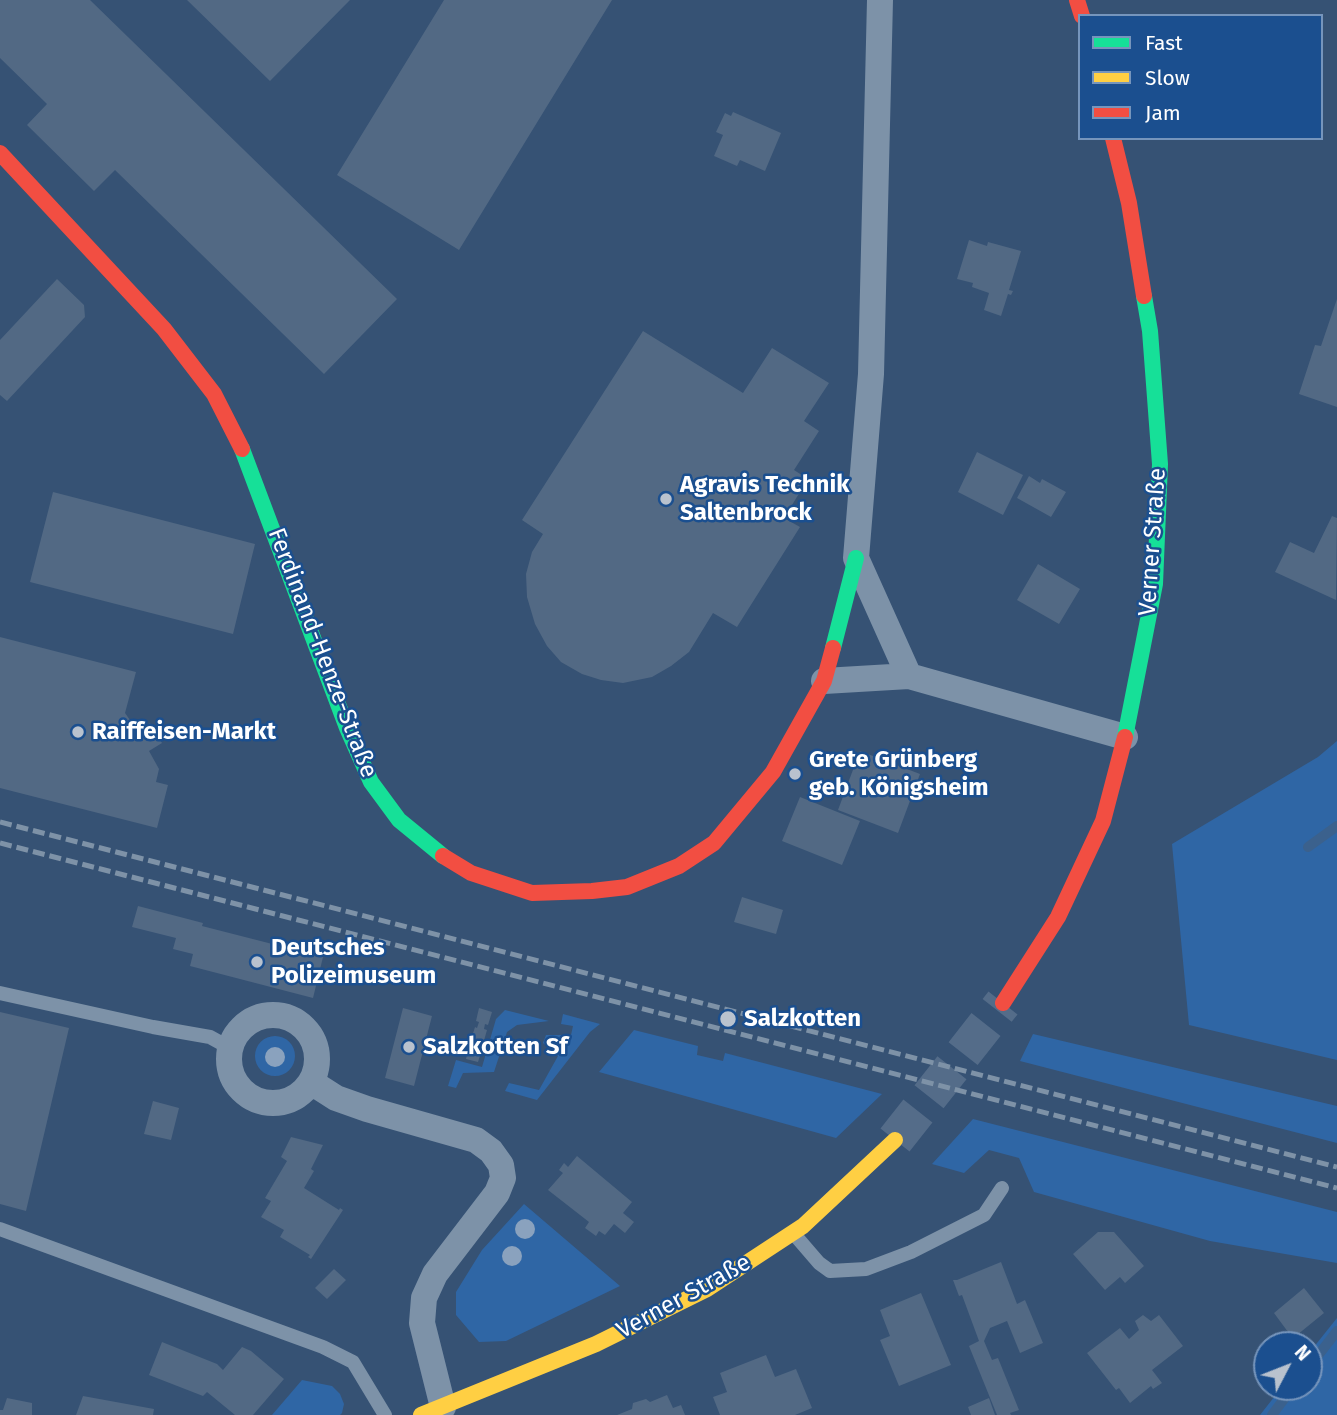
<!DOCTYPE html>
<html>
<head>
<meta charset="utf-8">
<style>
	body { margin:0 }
	#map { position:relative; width:1337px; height:1415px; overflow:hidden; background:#365274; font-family:"Fira Sans",sans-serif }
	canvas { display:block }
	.legend { position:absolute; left:1078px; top:14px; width:245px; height:126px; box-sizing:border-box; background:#1b4f8f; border:2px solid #7695bc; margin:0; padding:9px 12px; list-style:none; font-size:21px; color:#fff }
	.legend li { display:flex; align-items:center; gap:14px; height:35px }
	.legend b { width:35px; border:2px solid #7695bc }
	.north { position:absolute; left:1253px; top:1331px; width:70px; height:70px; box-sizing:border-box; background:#1b4f8f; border:2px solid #7695bc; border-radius:50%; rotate:48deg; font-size:19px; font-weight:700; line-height:28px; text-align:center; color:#fff }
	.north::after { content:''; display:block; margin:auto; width:24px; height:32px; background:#b9c2ce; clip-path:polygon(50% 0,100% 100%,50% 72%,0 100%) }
</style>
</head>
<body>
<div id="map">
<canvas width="1337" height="1415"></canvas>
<ul class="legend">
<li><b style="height:9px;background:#16e098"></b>Fast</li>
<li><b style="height:9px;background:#ffcf43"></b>Slow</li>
<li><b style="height:9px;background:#f24e42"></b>Jam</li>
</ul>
<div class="north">N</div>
</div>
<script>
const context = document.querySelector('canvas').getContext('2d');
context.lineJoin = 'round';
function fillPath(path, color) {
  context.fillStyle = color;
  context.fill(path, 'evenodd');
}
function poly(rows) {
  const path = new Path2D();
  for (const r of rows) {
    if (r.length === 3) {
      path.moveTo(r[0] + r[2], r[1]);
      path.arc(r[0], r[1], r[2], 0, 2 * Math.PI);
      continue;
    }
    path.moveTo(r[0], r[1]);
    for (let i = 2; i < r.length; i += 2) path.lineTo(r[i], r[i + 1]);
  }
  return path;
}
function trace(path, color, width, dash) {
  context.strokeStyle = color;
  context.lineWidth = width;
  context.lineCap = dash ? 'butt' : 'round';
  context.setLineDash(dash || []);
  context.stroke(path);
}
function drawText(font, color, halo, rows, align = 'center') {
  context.font = font + ' "Fira Sans",sans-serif';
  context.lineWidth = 5;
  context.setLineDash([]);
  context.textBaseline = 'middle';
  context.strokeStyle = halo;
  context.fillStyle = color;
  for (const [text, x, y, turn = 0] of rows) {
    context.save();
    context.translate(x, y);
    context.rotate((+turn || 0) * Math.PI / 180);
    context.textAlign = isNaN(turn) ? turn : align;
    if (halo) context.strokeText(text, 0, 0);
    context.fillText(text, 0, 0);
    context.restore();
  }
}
fillPath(poly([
	[1337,741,1337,1060,1189,1025,1172,844,1318,757],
	[505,1010,549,1021,517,1025,507,1032,494,1072,463,1073,456,1088,448,1086,456,1060,482,1067,496,1019],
	[563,1014,600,1024,590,1032,537,1100,505,1091,509,1083,539,1090,558,1056,543,1043,546,1035,571,1035,573,1026,561,1024],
	[634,1030,698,1046,697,1055,723,1061,725,1053,882,1094,836,1138,599,1072],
	[1033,1034,1337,1106,1337,1143,1020,1061],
	[275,1056,20],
	[973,1119,1337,1212,1337,1263,1210,1241,1034,1192,1019,1158,989,1150,964,1173,932,1164],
	[524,1204,620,1286,506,1341,479,1342,456,1315,456,1292,482,1250],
	[1337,1318,1337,1415,1260,1415,1282,1387,1309,1387,1309,1353],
	[302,1380,332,1386,340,1394,344,1404,342,1413,340,1415,272,1415]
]), '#2f66a5');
trace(poly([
	[1308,847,1337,826],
	[1309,1367,1337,1331],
	[1272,1415,1293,1387]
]), '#3b618d', 10);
fillPath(poly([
	[0,0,90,0,397,299,324,374,115,170,94,191,27,125,47,104,0,58],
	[187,0,350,0,270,81],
	[444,0,612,0,459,250,337,175],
	[733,112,781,133,765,171,740,160,737,166,714,156,723,135,716,132,725,113,731,116],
	[969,240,987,246,988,242,1021,251,1009,290,1013,291,1011,295,1008,294,1001,316,984,310,989,293,972,287,973,283,957,279],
	[57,279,84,305,85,317,7,401,0,395,0,340],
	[1337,299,1337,407,1299,394,1315,345,1321,346],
	[643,331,743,393,772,348,829,383,804,421,819,431,794,470,808,479,784,518,800,527,737,627,713,613,689,652,671,666,652,677,623,683,601,680,582,674,561,662,547,646,535,624,527,597,526,574,532,552,543,534,522,520],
	[977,452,1023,475,1003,515,958,492],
	[1029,476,1040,483,1042,479,1066,492,1051,517,1017,498],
	[53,492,255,544,233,634,30,582],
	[1332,516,1337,518,1336,600,1275,572,1290,542,1314,553],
	[1038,564,1080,589,1059,624,1017,600],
	[0,637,136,672,125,713,137,730,150,723,162,743,149,751,159,769,156,782,168,785,157,828,0,788],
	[860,751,920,774,898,833,838,810],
	[800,797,860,821,842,865,782,841],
	[742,897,783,910,776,934,734,922],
	[138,906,203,923,202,926,323,957,313,998,190,966,193,954,173,949,176,938,132,927],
	[403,1008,432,1016,414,1086,385,1078],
	[479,1008,492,1012,488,1025,485,1024,484,1029,487,1030,483,1044,480,1043,478,1048,482,1049,478,1062,466,1059,469,1046,472,1047,474,1041,471,1040,475,1027,477,1028,479,1022,476,1021],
	[0,1012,69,1028,26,1211,0,1204],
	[153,1101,179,1108,171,1140,144,1134],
	[291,1137,323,1145,311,1169,314,1171,304,1188,339,1210,340,1208,343,1210,311,1259,308,1257,310,1255,280,1237,284,1230,261,1217,271,1201,265,1198,287,1161,281,1157],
	[577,1156,632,1202,623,1213,634,1222,625,1233,614,1224,605,1235,599,1231,596,1236,585,1228,589,1222,548,1190,563,1173,559,1170,564,1163,568,1167],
	[1098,1232,1114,1232,1144,1266,1125,1283,1120,1277,1105,1290,1073,1254],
	[1001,1262,1017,1304,1025,1300,1043,1343,1020,1353,1007,1321,990,1328,984,1341,992,1360,998,1358,1019,1410,1010,1413,1011,1415,997,1415,969,1346,979,1341,962,1295,959,1296,953,1280,957,1280],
	[334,1269,346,1280,327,1299,315,1288],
	[1304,1288,1324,1313,1286,1344,1280,1338,1288,1332,1274,1313],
	[921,1293,951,1365,899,1386,880,1340,890,1336,880,1310],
	[1143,1315,1151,1321,1159,1315,1183,1346,1152,1370,1162,1383,1153,1389,1151,1386,1130,1403,1119,1388,1116,1390,1087,1353,1120,1328,1129,1339,1139,1330,1135,1321],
	[162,1342,217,1364,223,1370,242,1347,251,1351,284,1379,253,1415,235,1415,207,1392,203,1396,149,1375],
	[766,1355,775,1377,796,1369,812,1408,795,1415,720,1415,713,1397,727,1392,720,1373],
	[667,1395,673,1408,681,1405,685,1415,617,1415,632,1409,633,1403,646,1399,650,1402],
	[83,1396,154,1409,153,1415,76,1415],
	[7,1398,32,1403,32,1415,0,1415,0,1410,3,1410],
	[989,1398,995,1415,971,1415,968,1407]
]), '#526984');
trace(poly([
	[895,1140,1003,1003]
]), '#546c89', 37, [37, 18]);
trace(poly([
	[0,993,153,1027,210,1037,230,1048],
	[0,1229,323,1347,353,1362,385,1415],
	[794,1234,819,1263,830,1271,866,1269,911,1252,984,1215,1002,1188]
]), '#7d92a8', 14);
trace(poly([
	[880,0,871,374,856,558,909,676],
	[824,681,909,676,1125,737],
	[273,1059,44],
	[311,1082,336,1098,367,1109,476,1140,491,1151,501,1165,503,1178,497,1193,435,1274,424,1298,422,1323,443,1407]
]), '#7d92a8', 26);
trace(poly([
	[242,449,347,728,371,782,399,820,443,856],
	[833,648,856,558],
	[1125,737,1155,584,1160,464,1150,331,1144,296]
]), '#16e098', 16);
trace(poly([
	[421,1415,596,1344,707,1289,803,1226,895,1140]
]), '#ffcf43', 16);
trace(poly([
	[1077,0,1082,16],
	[1113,138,1129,203,1144,296],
	[0,153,164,329,214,394,242,449],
	[443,856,471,873,532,893,592,891,627,887,679,866,714,843,773,772,824,681,833,648],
	[1003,1003,1058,917,1103,821,1125,737]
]), '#f24e42', 16);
trace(poly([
	[0,822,1337,1167],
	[0,843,1337,1188]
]), '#7e92a7', 5, [12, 5]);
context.fillStyle = '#8aa2be';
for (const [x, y] of [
	[275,1057],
	[525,1229],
	[512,1256]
]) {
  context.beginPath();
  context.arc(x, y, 10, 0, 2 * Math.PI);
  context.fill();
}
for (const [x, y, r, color] of [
	[666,499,7,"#b9c2ce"],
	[78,732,7,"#b9c2ce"],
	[795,774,7,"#b9c2ce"],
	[257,962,7,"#b9c2ce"],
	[728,1019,9,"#b9c2ce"],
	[409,1047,7,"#b9c2ce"]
]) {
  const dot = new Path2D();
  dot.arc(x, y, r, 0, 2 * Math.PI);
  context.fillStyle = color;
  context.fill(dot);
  trace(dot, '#1b4f8f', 2.5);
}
drawText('bold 24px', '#fff', '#1b4f8f', [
	["Agravis Technik",680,485],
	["Saltenbrock",680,513],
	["Raiffeisen-Markt",92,732],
	["Grete Grünberg",809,760],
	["geb. Königsheim",809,788],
	["Deutsches",271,948],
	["Polizeimuseum",271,976],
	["Salzkotten",744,1019],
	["Salzkotten Sf",423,1047]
], 'left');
drawText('24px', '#fff', '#1b4f8f', [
	["Verner Straße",1153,542,-86],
	["Ferdinand-Henze-Straße",322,653,69],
	["Verner Straße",684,1297,-29]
]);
</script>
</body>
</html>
